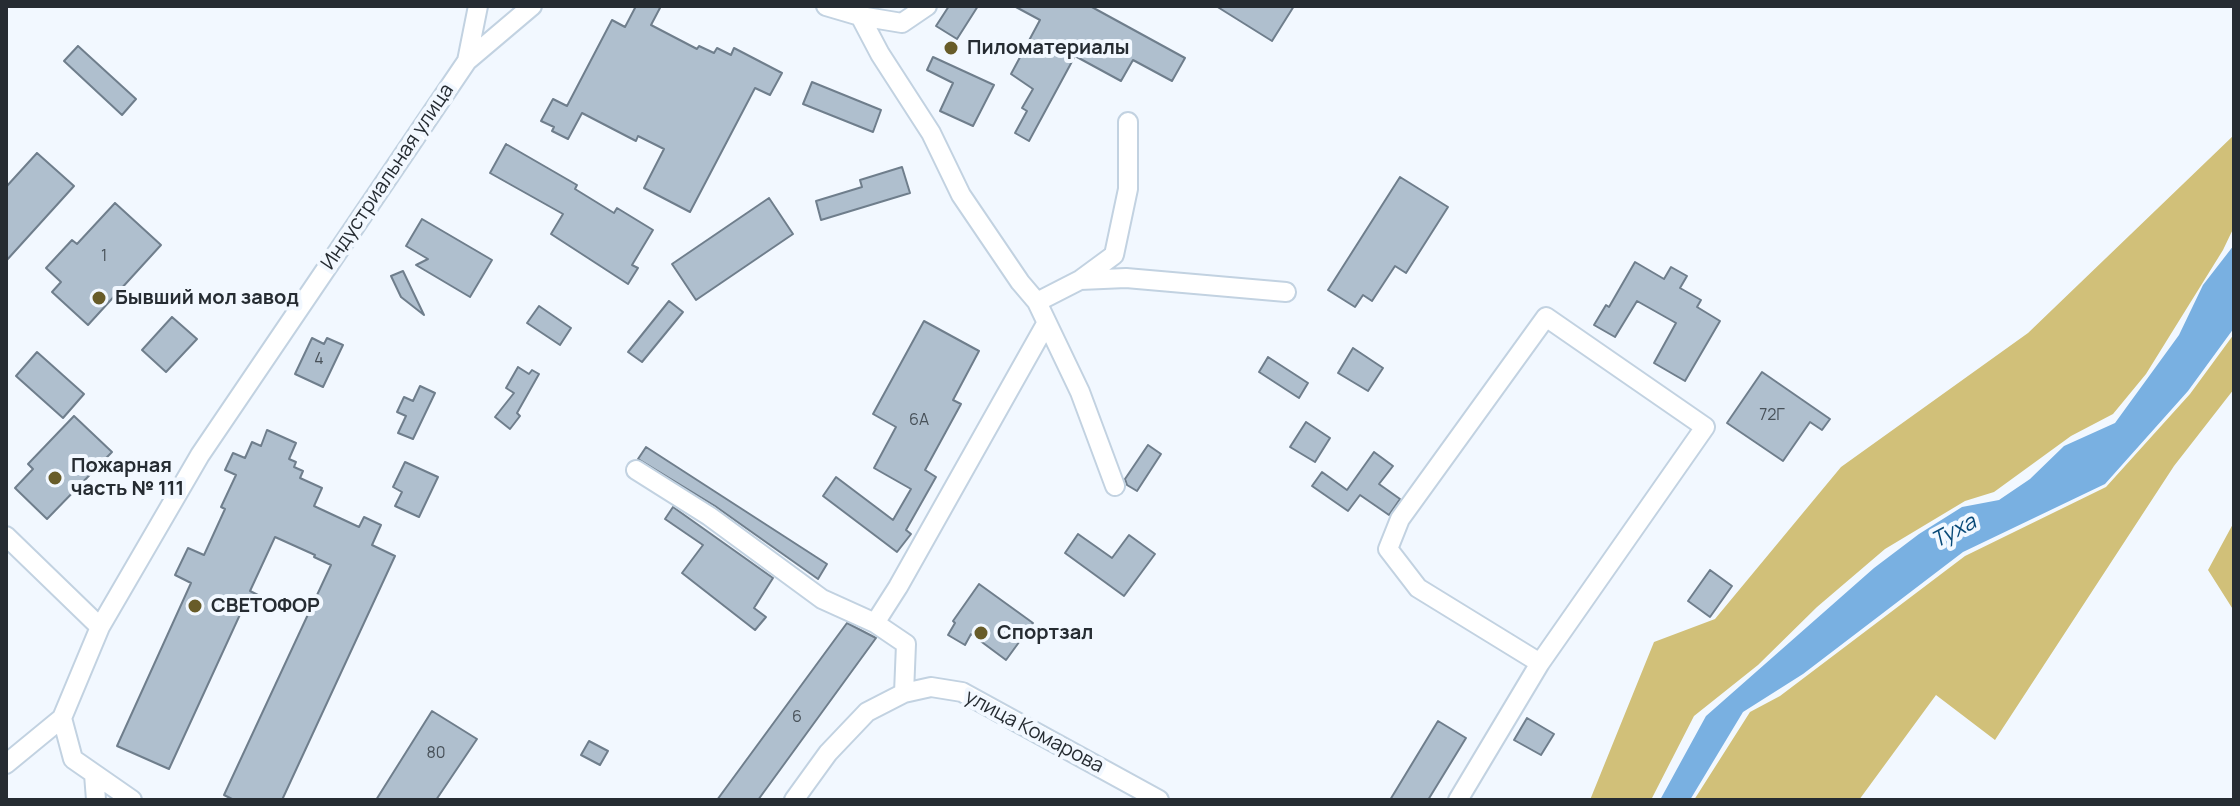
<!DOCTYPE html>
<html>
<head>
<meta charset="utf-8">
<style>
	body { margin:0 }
	#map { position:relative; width:2240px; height:806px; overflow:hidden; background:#f2f8ff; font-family:Manrope,sans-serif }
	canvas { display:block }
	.frame { position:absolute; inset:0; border:8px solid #262c32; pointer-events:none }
</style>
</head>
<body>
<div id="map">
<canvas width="2240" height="806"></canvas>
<div class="frame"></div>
</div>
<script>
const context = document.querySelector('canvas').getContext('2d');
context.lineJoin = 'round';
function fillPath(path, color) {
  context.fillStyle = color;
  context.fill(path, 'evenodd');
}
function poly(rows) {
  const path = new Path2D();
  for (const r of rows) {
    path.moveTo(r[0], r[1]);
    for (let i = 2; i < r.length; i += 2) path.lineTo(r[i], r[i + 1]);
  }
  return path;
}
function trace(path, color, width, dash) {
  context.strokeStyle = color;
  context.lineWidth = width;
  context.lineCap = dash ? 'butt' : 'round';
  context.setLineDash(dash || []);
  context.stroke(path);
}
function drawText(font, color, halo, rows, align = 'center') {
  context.font = font + ' Manrope,sans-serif';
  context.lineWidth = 8;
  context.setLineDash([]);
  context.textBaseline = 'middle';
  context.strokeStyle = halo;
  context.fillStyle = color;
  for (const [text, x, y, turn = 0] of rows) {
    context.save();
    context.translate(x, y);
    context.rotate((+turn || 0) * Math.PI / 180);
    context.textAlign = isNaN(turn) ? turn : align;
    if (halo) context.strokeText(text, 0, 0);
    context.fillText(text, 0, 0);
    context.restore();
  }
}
fillPath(poly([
	[2234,135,2234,227,2223,250,2146,374,2113,414,2071,436,1994,492,1965,501,1885,549,1817,607,1758,665,1694,716,1651,800,1590,800,1654,642,1715,619,1841,467,2028,333],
	[2234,334,2234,389,2174,466,1995,740,1936,695,1859,800,1694,800,1750,712,1780,696,1965,556,2106,487,2190,394],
	[2234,522,2234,611,2208,570]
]), '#d1c079');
fillPath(poly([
	[2234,245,2234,328,2188,391,2105,484,1963,552,1803,674,1743,712,1690,800,1660,800,1706,716,1874,568,1919,534,1962,507,1999,500,2030,479,2064,446,2115,423,2179,335,2203,285]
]), '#79b0e1');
const building = poly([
	[636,6,661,6,651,25,697,49,699,46,714,53,717,48,731,55,734,48,782,73,770,95,755,88,690,212,644,188,664,149,638,136,636,141,582,113,568,139,552,131,554,127,541,121,553,99,567,106,612,20,625,27,636,6],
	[949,6,978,6,957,39,936,26,949,6],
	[1014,6,1090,6,1185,58,1172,81,1133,60,1121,81,1075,56,1029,141,1015,133,1027,111,1022,108,1033,89,1011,74,1040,20,1014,6],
	[1216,6,1294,6,1272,41,1216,6],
	[78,46,136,99,122,115,64,61,78,46],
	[933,57,994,85,973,126,940,111,953,83,927,70,933,57],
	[812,82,881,110,873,132,803,104,812,82],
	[506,144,577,185,575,189,614,213,617,208,653,230,632,265,638,268,628,284,551,234,563,214,490,173,506,144],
	[37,153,74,186,6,261,6,187,37,153],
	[902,167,910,193,821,220,816,201,862,187,860,180,902,167],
	[1400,177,1448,207,1406,273,1395,266,1372,301,1363,295,1355,307,1328,290,1400,177],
	[769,198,793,234,696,300,672,264,769,198],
	[115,203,161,245,88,325,52,292,61,282,46,268,72,240,77,244,115,203],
	[422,219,492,260,470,297,416,265,428,259,406,246,422,219],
	[1635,262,1664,279,1671,267,1687,276,1680,288,1701,300,1697,307,1720,321,1685,381,1654,363,1676,323,1637,301,1615,337,1594,325,1606,305,1609,307,1635,262],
	[403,271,424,315,401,297,391,276,403,271],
	[669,301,683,312,642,362,628,352,669,301],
	[539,306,571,328,560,345,527,323,539,306],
	[172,317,197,339,166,372,142,350,172,317],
	[924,321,979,351,953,400,961,404,925,470,936,477,906,530,911,534,897,552,823,496,836,477,893,520,911,489,874,468,896,427,873,414,924,321],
	[312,338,324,344,327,338,343,345,323,387,295,374,312,338],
	[1353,348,1383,368,1368,391,1338,373,1353,348],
	[37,352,84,394,63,418,16,376,37,352],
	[1268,357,1308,383,1299,398,1259,372,1268,357],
	[518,367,529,374,532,370,539,374,517,413,520,416,510,429,495,417,514,393,506,388,518,367],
	[1762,372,1830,419,1822,430,1810,422,1783,461,1727,423,1762,372],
	[420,386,435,393,413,439,398,433,406,416,397,412,404,397,413,401,420,386],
	[74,416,112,452,47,519,15,488,33,469,28,464,74,416],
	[1306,422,1330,438,1315,462,1290,447,1306,422],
	[267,430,296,443,289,459,296,462,294,467,303,471,300,478,322,488,314,506,359,527,364,517,381,525,372,545,395,556,282,800,234,800,224,795,331,565,314,557,315,555,275,537,250,591,264,598,257,614,243,608,169,769,117,746,191,583,175,575,188,548,204,555,225,509,221,507,236,475,225,470,233,453,245,458,252,442,261,446,267,430],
	[1148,445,1161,454,1137,491,1127,485,1125,479,1148,445],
	[646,447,827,564,818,579,715,506,638,459,646,447],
	[1374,452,1393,466,1379,484,1400,499,1389,515,1360,495,1348,511,1312,486,1322,472,1347,490,1374,452],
	[405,462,438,477,419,517,395,506,402,492,393,487,405,462],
	[673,507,773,578,754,608,766,617,755,630,682,573,703,545,665,519,673,507],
	[1078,534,1112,558,1129,535,1155,554,1124,596,1065,553,1078,534],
	[1710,570,1732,586,1710,617,1688,601,1710,570],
	[979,584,1033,623,1006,660,971,634,965,645,948,635,955,623,953,621,979,584],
	[847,623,876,638,758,800,717,800,847,623],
	[432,711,477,739,436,800,376,800,432,711],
	[1527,718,1554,734,1541,755,1514,740,1527,718],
	[1438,721,1466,738,1428,800,1390,800,1438,721],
	[589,741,608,751,600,765,581,755,589,741]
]);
fillPath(building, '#afbfce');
trace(building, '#6f7e8c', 2);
const minor = poly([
	[826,6,860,16,902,23,927,6],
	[860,16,880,54,931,133,961,195,1020,282,1037,302,1080,392,1115,486],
	[467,61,478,6],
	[1080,280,1114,255,1128,189,1128,122],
	[1037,302,1080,280,1126,278,1286,292],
	[636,470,709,516,822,599,875,623],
	[6,536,100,627],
	[904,693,906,644,875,623,898,587,1046,324],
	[62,718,73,759,132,800],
	[6,764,62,718,100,627,200,455,467,61,532,6],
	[94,774,96,800],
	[794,800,828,753,867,712,904,693,931,687,962,692,1159,800],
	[1458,800,1540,663,1705,427,1546,317,1400,519,1388,549,1418,588,1540,663]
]);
trace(minor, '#c2d2e1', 22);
trace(minor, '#fff', 18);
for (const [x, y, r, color] of [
	[951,48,8,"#685c29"],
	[99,298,8,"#685c29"],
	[55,478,8,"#685c29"],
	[195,606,8,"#685c29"],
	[981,633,8,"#685c29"]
]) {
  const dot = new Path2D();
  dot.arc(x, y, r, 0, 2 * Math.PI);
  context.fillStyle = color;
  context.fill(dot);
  trace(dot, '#f2f8ff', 3);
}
drawText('16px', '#485159', null, [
	["1",104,257],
	["4",319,360],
	["72Г",1772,416],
	["6А",919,421],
	["6",797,718],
	["80",436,754]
]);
drawText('bold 20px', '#262c32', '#f2f8ff', [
	["Пиломатериалы",967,48],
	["Бывший мол завод",115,298],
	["Пожарная",71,466],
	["часть № 111",71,489],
	["СВЕТОФОР",211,606],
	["Спортзал",997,633]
], 'left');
drawText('20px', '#262c32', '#f2f8ff', [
	["Индустриальная улица",388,177,-56],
	["улица Комарова",1034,732,28]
]);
drawText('italic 22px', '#094a78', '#f2f8ff', [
	["Туха",1954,532,-28]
]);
</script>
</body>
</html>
